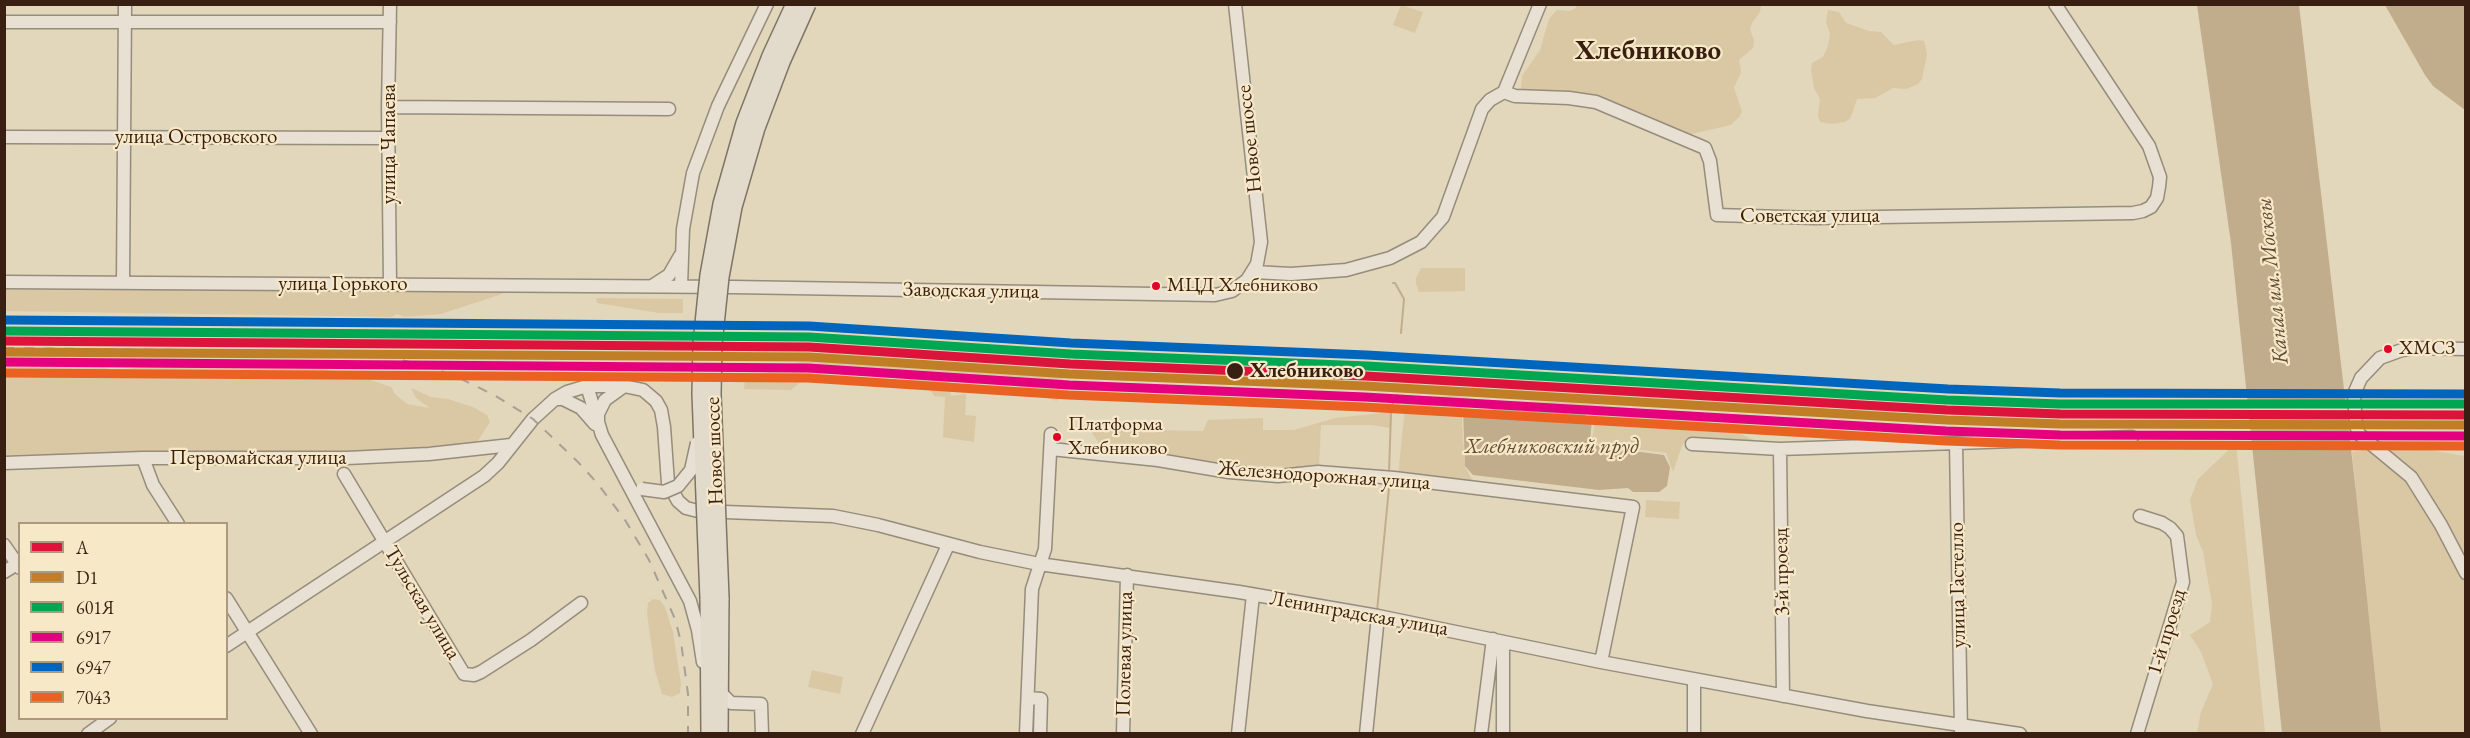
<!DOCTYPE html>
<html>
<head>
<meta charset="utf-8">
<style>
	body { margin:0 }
	#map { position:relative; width:2470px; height:738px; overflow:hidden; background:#e2d6bb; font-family:"EB Garamond",serif }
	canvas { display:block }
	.frame { position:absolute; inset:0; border:6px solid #391f11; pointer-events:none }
	.legend { position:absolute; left:18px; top:522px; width:210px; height:198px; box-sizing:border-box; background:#f7e8c8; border:2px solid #ab987f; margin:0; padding:8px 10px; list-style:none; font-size:18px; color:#391f11 }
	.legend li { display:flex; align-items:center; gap:12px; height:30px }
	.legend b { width:30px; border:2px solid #ab987f }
</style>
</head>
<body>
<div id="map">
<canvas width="2470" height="738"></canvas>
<div class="frame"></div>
<ul class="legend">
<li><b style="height:8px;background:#dc143c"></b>A</li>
<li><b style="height:8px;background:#c07f26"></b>D1</li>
<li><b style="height:8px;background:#00a651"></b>601Я</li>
<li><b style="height:8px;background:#e5007d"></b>6917</li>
<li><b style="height:8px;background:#0065bd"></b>6947</li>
<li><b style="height:8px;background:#e96221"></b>7043</li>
</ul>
</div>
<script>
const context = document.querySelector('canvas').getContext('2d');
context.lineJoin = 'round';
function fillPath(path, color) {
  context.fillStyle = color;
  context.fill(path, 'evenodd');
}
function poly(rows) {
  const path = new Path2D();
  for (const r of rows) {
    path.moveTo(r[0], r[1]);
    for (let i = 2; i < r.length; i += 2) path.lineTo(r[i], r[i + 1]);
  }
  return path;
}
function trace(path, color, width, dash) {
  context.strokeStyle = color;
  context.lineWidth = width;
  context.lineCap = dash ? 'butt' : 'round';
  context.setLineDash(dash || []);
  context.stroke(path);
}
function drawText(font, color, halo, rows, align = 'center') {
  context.font = font + ' "EB Garamond",serif';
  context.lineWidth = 4.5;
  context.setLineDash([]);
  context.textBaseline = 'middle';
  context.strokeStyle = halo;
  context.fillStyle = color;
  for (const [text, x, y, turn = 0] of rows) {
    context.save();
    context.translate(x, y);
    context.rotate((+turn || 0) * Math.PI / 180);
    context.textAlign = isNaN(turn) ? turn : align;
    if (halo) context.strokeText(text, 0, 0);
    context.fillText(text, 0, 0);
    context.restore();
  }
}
fillPath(poly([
	[1577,4,1761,5,1760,12,1752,23,1750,29,1754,41,1753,48,1739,60,1741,72,1734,88,1742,111,1740,116,1731,125,1691,134,1605,100,1578,93,1524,93,1521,88,1522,76,1540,50,1549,19,1557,10,1570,11,1576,8],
	[1401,5,1423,12,1415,33,1393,25],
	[1828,10,1839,12,1846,23,1869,31,1881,32,1894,45,1918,40,1924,41,1927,54,1922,79,1918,84,1906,89,1893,88,1875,98,1857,99,1850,119,1844,122,1832,124,1820,122,1818,116,1820,99,1814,88,1811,70,1812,63,1823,57,1828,46,1830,34,1826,22],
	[1421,268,1465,268,1465,291,1419,292,1416,284,1416,278],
	[4,285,503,289,502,294,441,314,404,317,397,314,392,317,5,311],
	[596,298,683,299,683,313,659,313,597,303],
	[809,359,928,368,1064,377,1057,401,1033,394,1002,379,948,374,951,396,966,394,965,415,976,416,974,442,943,437,945,397,934,396,928,386,898,376,815,370,791,390,744,389,745,379],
	[4,362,13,366,28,367,38,365,53,367,67,362,84,365,93,363,109,369,128,369,158,363,202,367,217,365,241,366,249,363,253,367,292,363,326,369,343,376,356,375,391,387,395,394,407,404,430,408,416,398,411,388,431,397,448,399,473,407,487,415,490,422,477,442,427,449,339,455,208,452,5,455],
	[1454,395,1486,401,1569,402,1674,412,1726,427,1764,445,1692,442,1683,443,1673,472,1666,453,1601,445,1592,440,1595,420,1580,409,1514,404,1490,408,1465,406,1462,407,1462,425,1465,467,1476,486,1398,476,1406,398],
	[1392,412,1391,428,1371,425,1321,425,1319,468,1242,465,1104,450,1089,429,1203,431,1208,420,1263,418,1263,430,1294,430,1335,418],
	[2236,443,2265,733,2197,733,2201,712,2213,684,2201,652,2190,635,2210,622,2212,604,2203,552,2196,535,2190,500,2198,479],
	[2393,444,2465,456,2465,733,2381,733,2352,452],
	[1646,500,1680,502,1679,519,1645,517],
	[653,599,660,600,665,607,673,632,681,684,680,693,672,697,662,694,655,671,647,613,648,603],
	[812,670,843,677,840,694,808,687]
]), '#dac8a4');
fillPath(poly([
	[2197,5,2299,5,2356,492,2381,733,2282,733,2231,243],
	[2385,5,2465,5,2465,110,2433,86,2425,75],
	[1515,406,1579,411,1592,419,1590,442,1601,447,1664,455,1670,467,1667,486,1659,492,1633,492,1628,488,1599,490,1473,475,1465,466,1463,409,1488,410]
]), '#c1ad8b');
fillPath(poly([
	[2349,404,2351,419,2247,419,2245,405]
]), '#e2d6bb');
trace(poly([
	[1393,283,1395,283,1404,299,1401,333],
	[1389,473,1391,413,1394,397,1397,395],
	[1377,611,1389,488]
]), '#c1ad8b', 2);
const minor = poly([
	[390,4,388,107,390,284],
	[4,22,390,22],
	[1504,92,1515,96,1569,98,1596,102,1705,148,1710,161,1717,215,1815,218,2133,213,2143,211,2151,207,2157,198,2159,187,2160,177,2149,146,2055,4],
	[388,107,669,109],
	[4,137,388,138],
	[1254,272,1291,274,1346,270,1390,258,1421,242,1443,217,1482,109,1490,100,1504,92,1540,4],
	[4,282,733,287,1215,295,1232,291,1247,280,1257,264,1261,242,1235,4],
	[123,283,125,4],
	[652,286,669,275,680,256],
	[681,286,683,229,693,173,718,106,767,4],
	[2466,349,2414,348,2402,350,2380,358,2361,378,2354,394,2356,426,2359,434,2411,477,2441,525,2466,573],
	[587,386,602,435,690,601,698,630,703,662],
	[555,399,563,399,581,408,595,424],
	[598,421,598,414,605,400,623,387],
	[1956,443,1961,732],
	[1692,444,1780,449,2132,437],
	[1051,449,1158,460,1229,472,1278,476,1318,472,1394,478,1633,507,1601,662],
	[1780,449,1783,696],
	[143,458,153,485,178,524],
	[4,463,143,458,347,458,429,454,511,445],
	[344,474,464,674,474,675,481,672,531,640,581,603],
	[4,545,20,568],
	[4,572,17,564],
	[226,598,311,734],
	[1503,642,1503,734],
	[226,646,484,476,498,463,533,419,555,399,567,392,587,386,624,386,643,390,656,401,661,410,664,427,668,483,678,501,686,508,698,511,833,516,878,525,980,552,1039,564,1239,592,1378,616,1601,662,1867,711,2020,734],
	[721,693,731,703,761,704,762,734],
	[1028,698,1041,699,1040,734],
	[88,734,110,718],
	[862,734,948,545],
	[1026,734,1032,589,1045,549,1051,434],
	[1123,734,1127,575],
	[1238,734,1253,595],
	[1366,734,1378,616],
	[1481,734,1493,639],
	[1694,734,1694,680],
	[2137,734,2183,582,2177,536,2170,528,2162,523,2140,516]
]);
const major = poly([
	[708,599,709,734],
	[720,734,721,598]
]);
trace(minor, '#968c7b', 15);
trace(major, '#7e7465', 18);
trace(minor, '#e7e0d3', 12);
trace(major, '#e2dbcc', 15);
trace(poly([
	[4,348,369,352,426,366,455,376,494,395,533,419,579,463,598,484,625,520,649,560,675,619,681,642,688,694,688,734]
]), '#a7a094', 2, [10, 10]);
const minorBridge = poly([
	[642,489,664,492,678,486,691,470,697,443]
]);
const majorBridge = poly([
	[721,598,713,394,714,344,721,277,734,207,757,128,782,62,808,4],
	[708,599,700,394,701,343,708,275,721,204,744,123,770,56,794,4]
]);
trace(minorBridge, '#968c7b', 15, []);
trace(majorBridge, '#7e7465', 18, []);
trace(minorBridge, '#e7e0d3', 12);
trace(majorBridge, '#e2dbcc', 15);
trace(poly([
	[4,341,809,347,1070,364,1366,376,1947,410,2060,414,2466,415]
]), '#dc143c', 9);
trace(poly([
	[4,352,809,357,1069,374,1365,386,1947,420,2060,424,2466,425]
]), '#c07f26', 9);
trace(poly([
	[4,331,809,337,1071,354,1367,366,1947,400,2060,404,2466,404]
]), '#00a651', 9);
trace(poly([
	[4,362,808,368,1069,385,1365,397,1946,431,2060,435,2466,436]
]), '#e5007d', 9);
trace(poly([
	[4,320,809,326,1071,343,1367,355,1948,389,2060,393,2466,394]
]), '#0065bd', 9);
trace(poly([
	[4,373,808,378,1068,395,1364,407,1946,441,2060,445,2466,446]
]), '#e96221', 9);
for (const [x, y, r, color] of [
	[1156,286,5,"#e4002b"],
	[2388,349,5,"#e4002b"],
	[1235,371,9,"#391f11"],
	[1057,437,5,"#e4002b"]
]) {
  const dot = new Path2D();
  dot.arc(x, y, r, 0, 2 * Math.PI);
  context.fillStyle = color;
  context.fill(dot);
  trace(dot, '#f7e8c8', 2);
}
drawText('20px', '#391f11', '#f7e8c8', [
	["МЦД Хлебниково",1167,286],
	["ХМСЗ",2399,349],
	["Платформа",1068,425],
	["Хлебниково",1068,449]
], 'left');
drawText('21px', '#391f11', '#f7e8c8', [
	["улица Островского",196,137],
	["Новое шоссе",1250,139,-96],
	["улица Чапаева",389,144,-90],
	["Советская улица",1810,216],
	["улица Горького",343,284],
	["Заводская улица",971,291,1],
	["Новое шоссе",715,451,-92],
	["Первомайская улица",258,458],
	["Железнодорожная улица",1324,476,4],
	["3-й проезд",1782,572,-91],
	["улица Гастелло",1958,585,-91],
	["Тульская улица",422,603,59],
	["Ленинградская улица",1359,614,10],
	["1-й проезд",2167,632,-73],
	["Полевая улица",1125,654,-89]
]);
drawText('bold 21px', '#391f11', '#f7e8c8', [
	["Хлебниково",1250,371]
], 'left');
drawText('italic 22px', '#644b35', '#f7e8c8', [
	["Канал им. Москвы",2273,281,-96],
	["Хлебниковский пруд",1552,447]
]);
drawText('bold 27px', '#391f11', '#f7e8c8', [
	["Хлебниково",1648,52]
]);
</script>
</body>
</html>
